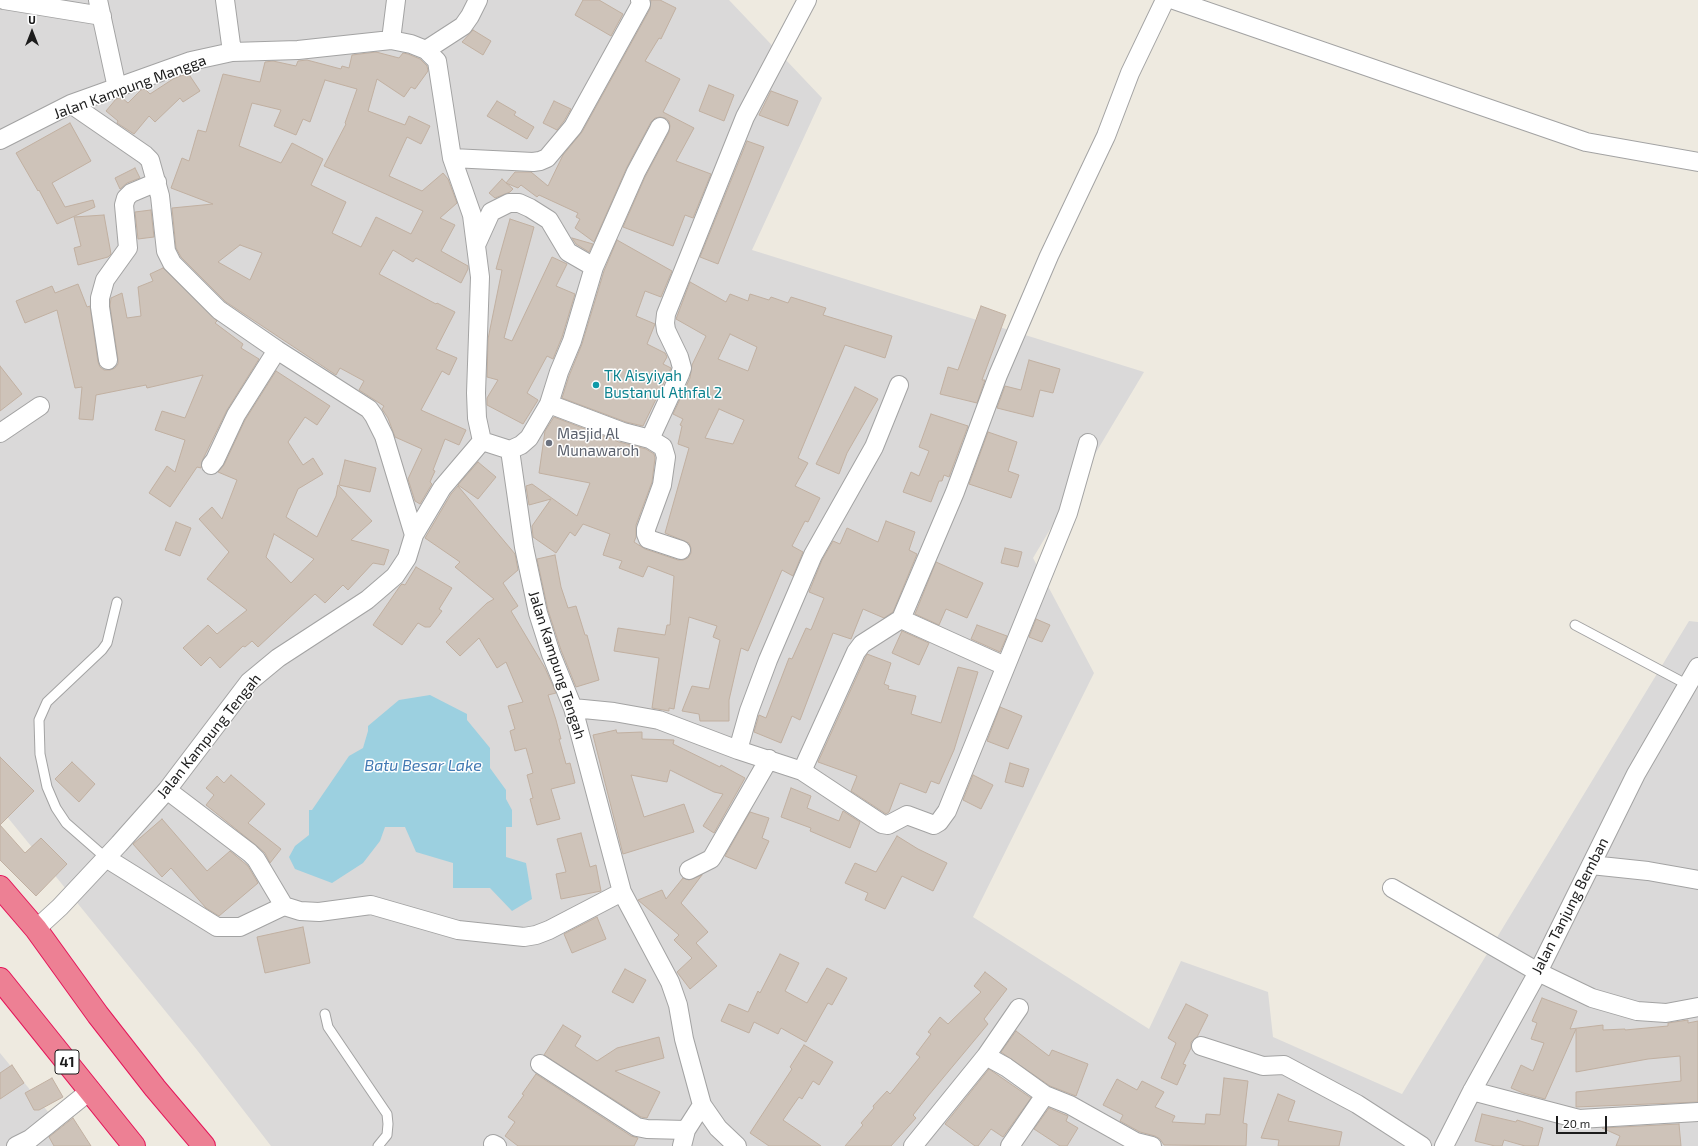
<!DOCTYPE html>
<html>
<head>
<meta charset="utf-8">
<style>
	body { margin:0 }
	#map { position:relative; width:1698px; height:1146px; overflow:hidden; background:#eeeae0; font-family:"Exo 2",sans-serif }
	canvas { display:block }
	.north { position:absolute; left:12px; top:12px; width:40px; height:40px; -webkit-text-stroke:3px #fff; paint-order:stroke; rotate:0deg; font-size:11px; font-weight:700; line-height:16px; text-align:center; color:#1c1c1c }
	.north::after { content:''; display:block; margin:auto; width:14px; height:18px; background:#1c1c1c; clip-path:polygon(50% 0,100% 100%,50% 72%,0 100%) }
	.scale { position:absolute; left:1556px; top:1116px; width:51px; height:18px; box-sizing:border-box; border:2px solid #1c1c1c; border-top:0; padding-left:5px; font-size:12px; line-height:14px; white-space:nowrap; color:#1c1c1c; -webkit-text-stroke:3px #fff; paint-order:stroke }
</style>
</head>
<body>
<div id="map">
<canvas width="1698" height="1146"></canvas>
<div class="north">U</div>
<div class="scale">20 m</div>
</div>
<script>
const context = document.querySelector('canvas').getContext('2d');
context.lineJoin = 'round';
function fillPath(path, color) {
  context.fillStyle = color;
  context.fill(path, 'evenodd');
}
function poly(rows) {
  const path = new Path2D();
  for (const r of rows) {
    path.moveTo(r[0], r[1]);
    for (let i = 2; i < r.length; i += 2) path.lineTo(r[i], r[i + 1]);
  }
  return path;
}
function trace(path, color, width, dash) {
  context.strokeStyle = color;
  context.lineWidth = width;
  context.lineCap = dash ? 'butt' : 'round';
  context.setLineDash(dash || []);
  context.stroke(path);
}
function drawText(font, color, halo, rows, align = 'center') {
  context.font = font + ' "Exo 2",sans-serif';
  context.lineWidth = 3;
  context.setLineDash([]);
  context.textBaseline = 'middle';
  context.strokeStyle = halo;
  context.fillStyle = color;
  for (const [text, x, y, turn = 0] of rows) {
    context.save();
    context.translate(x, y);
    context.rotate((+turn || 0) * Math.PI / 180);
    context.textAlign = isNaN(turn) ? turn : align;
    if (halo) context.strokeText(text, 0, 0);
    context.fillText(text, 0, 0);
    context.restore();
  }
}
fillPath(poly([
	[0,0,729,0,822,98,752,250,1144,372,1033,558,1094,673,973,917,1149,1029,1181,961,1268,992,1273,1037,1402,1094,1689,621,1698,622,1698,1146,271,1146,197,1050,0,808],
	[0,1053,76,1146,0,1146]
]), '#dad9d9');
fillPath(poly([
	[430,695,467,714,467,720,490,748,490,768,506,790,506,799,512,810,512,827,506,827,506,857,526,863,532,899,512,911,490,888,453,888,453,863,416,852,405,827,385,827,380,841,363,863,332,883,295,869,289,857,295,846,309,835,309,810,312,810,349,756,363,748,368,731,368,726,399,700]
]), '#9cd0e0');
const building = poly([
	[583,0,599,0,623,14,611,36,575,15,583,0],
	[651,0,660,0,676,8,661,39,659,38,645,61,680,79,663,112,694,128,676,161,711,174,693,218,685,215,673,246,623,227,645,177,669,132,670,126,669,121,665,118,660,117,655,118,651,122,627,167,594,242,575,228,580,219,576,217,578,213,539,195,537,197,521,185,518,188,506,183,515,172,531,172,548,186,563,155,582,132,650,9,651,0],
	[473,30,491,41,483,55,462,42,473,30],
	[376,52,399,58,403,53,408,54,420,59,427,66,428,71,415,89,411,87,404,97,377,79,368,111,405,125,409,116,430,126,421,144,407,137,389,176,422,191,443,173,448,179,457,203,440,218,455,225,441,251,468,266,468,269,461,283,416,258,413,262,393,250,379,274,436,304,437,303,455,312,436,349,457,358,449,375,442,371,421,410,466,430,459,445,445,439,433,470,435,471,430,482,432,484,420,504,415,501,408,479,422,449,395,437,388,418,382,409,384,406,359,390,364,381,340,368,336,375,226,302,181,257,176,248,172,208,213,204,171,188,182,158,189,161,198,130,206,132,223,74,260,82,265,62,273,61,296,66,298,61,307,60,341,69,342,66,349,68,352,55,376,52],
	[325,80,357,89,345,123,346,124,324,166,423,211,411,234,376,217,361,247,332,233,346,202,311,185,323,159,292,143,281,163,239,146,252,103,281,110,274,126,296,135,303,119,310,122,325,80],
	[240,245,262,253,250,280,218,262,240,245],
	[188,73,200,91,183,102,180,98,155,122,149,116,134,134,117,123,118,121,106,111,116,99,121,97,128,103,141,90,145,89,150,94,173,79,188,73],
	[709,85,734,95,724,121,699,111,709,85],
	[771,91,798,101,788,126,759,115,771,91],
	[497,101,516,112,514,115,534,127,527,139,487,116,497,101],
	[554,101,571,109,564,121,557,130,543,123,554,101],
	[70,123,91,161,52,183,65,207,93,200,95,207,57,224,39,190,38,191,16,153,70,123],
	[747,141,764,147,718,264,700,257,747,141],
	[135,168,140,178,127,183,120,189,115,178,135,168],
	[502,179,513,189,510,192,495,198,489,193,502,179],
	[151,210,154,237,138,239,135,212,151,210],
	[104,215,111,254,108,257,78,265,74,248,81,246,74,217,104,215],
	[510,219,534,227,504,338,512,341,552,257,567,264,556,286,575,294,562,337,553,359,547,356,527,393,538,400,523,424,487,405,487,398,498,380,487,377,488,339,502,270,496,269,510,219],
	[572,238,593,244,589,252,576,244,572,238],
	[617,240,672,271,661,297,645,291,636,316,655,324,647,344,665,353,667,357,663,364,671,368,643,426,626,422,562,398,569,376,582,344,604,271,617,240],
	[163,268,217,321,215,323,243,344,241,348,259,359,227,410,203,459,201,468,197,467,170,507,149,493,167,466,175,472,185,440,155,430,162,411,185,418,203,375,147,388,146,385,96,395,93,420,79,419,82,387,75,388,57,310,25,323,16,301,52,286,55,293,78,284,87,307,90,306,98,362,100,367,104,370,110,370,115,368,118,364,118,359,110,306,111,298,122,293,127,318,141,316,138,287,153,281,150,274,163,268],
	[690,282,726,302,730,294,748,301,750,294,769,300,771,297,788,303,791,297,826,308,823,315,892,336,885,358,845,345,798,458,808,463,795,486,820,498,808,522,805,521,792,546,803,552,793,576,782,570,748,651,741,648,729,700,729,721,700,721,699,714,682,711,692,686,709,689,720,640,713,637,717,626,689,617,674,709,669,708,669,711,652,708,659,658,614,651,618,628,665,635,667,625,670,625,674,576,648,566,643,577,619,568,622,561,603,555,610,534,583,524,575,536,570,532,556,553,533,537,532,526,551,499,529,505,526,486,532,484,577,516,590,483,539,473,545,431,554,417,619,442,646,449,654,454,655,458,652,482,636,525,636,537,634,542,645,549,678,560,683,560,688,558,691,553,691,548,689,543,665,533,689,448,678,444,682,426,680,425,683,419,673,414,690,378,692,365,706,336,676,319,690,282],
	[730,334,757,347,748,371,718,359,730,334],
	[719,409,744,420,733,444,705,438,719,409],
	[981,306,1006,315,982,380,985,380,977,403,940,394,948,367,958,370,981,306],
	[1029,360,1060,369,1053,393,1040,390,1033,417,997,408,1005,386,1021,390,1029,360],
	[0,366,22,394,0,411,0,366],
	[276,371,330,406,317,425,305,417,288,442,303,465,313,458,323,474,298,489,286,517,317,537,336,496,338,485,372,521,351,540,389,550,384,565,373,563,348,590,343,585,325,603,315,594,258,647,252,641,245,647,243,646,220,668,210,657,201,666,183,648,208,625,217,634,247,610,207,579,229,552,199,519,212,507,222,519,237,480,218,472,224,465,245,420,276,371],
	[274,534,314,559,291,583,266,557,274,534],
	[855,387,878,399,847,453,839,474,816,464,855,387],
	[931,414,968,426,949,477,944,475,942,481,939,481,931,502,903,492,911,472,919,476,929,451,919,447,931,414],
	[988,432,1017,442,1008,471,1019,475,1011,498,969,484,988,432],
	[345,460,376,468,370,492,339,485,345,460],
	[478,462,496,477,478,499,458,485,478,462],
	[458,486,515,554,518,570,503,583,518,606,511,611,545,668,556,693,548,695,556,720,561,739,559,739,566,764,570,763,575,783,551,789,560,819,537,825,530,799,533,798,527,775,533,773,526,748,515,751,510,731,515,729,508,706,523,702,506,662,497,668,479,638,460,656,446,642,487,603,494,599,455,567,460,562,425,538,451,494,458,486],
	[886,521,915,532,909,550,917,554,893,612,884,618,863,609,851,639,833,633,800,720,792,716,781,743,754,732,759,715,766,718,789,658,792,659,806,628,811,630,824,598,809,592,822,560,833,541,840,544,847,528,878,542,886,521],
	[176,522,191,528,180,556,165,550,176,522],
	[1005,548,1022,552,1018,567,1001,563,1005,548],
	[555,555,561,587,568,608,576,606,585,635,587,635,599,680,576,687,561,650,548,610,537,559,555,555],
	[936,562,983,583,967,618,946,609,939,625,915,614,936,562],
	[416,567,452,588,439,609,442,611,430,627,425,627,418,623,402,645,373,625,400,586,402,584,405,585,416,567],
	[1036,619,1050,625,1042,642,1029,637,1036,619],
	[977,625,1007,636,1000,652,971,639,977,625],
	[902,631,929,643,919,665,892,653,902,631],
	[867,654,891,663,884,684,889,686,888,689,916,696,911,714,941,723,958,667,978,672,954,750,939,784,931,781,926,793,900,783,889,812,886,814,851,791,857,776,818,762,867,654],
	[1000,707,1022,716,1008,749,987,741,1000,707],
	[616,730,617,733,642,732,642,739,674,740,673,744,720,767,721,765,745,778,714,833,703,826,723,794,714,792,670,770,667,782,631,775,644,817,684,804,694,832,623,854,593,735,616,730],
	[0,757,34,791,0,825,25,853,41,838,67,864,36,896,0,860,0,757],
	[72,762,95,784,79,802,55,779,72,762],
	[1010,763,1029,769,1023,787,1005,782,1010,763],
	[231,775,265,804,248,823,281,849,270,863,265,853,257,846,206,805,214,795,206,788,217,776,224,783,231,775],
	[973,775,993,785,981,809,963,800,973,775],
	[791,788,811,796,807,808,839,821,843,811,860,822,850,848,810,831,811,828,781,817,791,788],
	[750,812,769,818,762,838,769,841,756,869,725,856,750,812],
	[162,819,207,871,230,851,248,866,258,883,219,916,206,908,171,868,162,877,133,844,162,819],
	[581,833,590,867,596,865,601,891,561,899,556,874,566,872,557,839,581,833],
	[897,836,918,849,947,863,933,891,902,876,885,909,865,900,868,893,845,883,855,863,876,872,897,836],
	[702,875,681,903,708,932,696,943,717,966,690,989,677,972,692,958,674,940,679,935,638,900,662,890,666,899,683,878,689,880,702,875],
	[597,917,606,939,572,953,564,934,597,917],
	[303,927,310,963,265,973,257,937,303,927],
	[780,954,799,963,785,991,807,1003,827,968,847,978,832,1005,828,1003,806,1042,781,1028,778,1034,754,1022,749,1033,721,1021,729,1004,748,1012,758,991,760,993,780,954],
	[625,969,646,980,633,1003,612,992,625,969],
	[985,972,1007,989,984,1019,988,1024,928,1096,913,1115,916,1118,891,1146,845,1146,863,1125,861,1123,874,1108,873,1106,887,1091,890,1094,920,1057,916,1054,931,1034,928,1032,940,1017,948,1024,981,992,974,986,985,972],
	[1542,998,1577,1011,1570,1029,1603,1025,1603,1030,1625,1029,1625,1030,1668,1026,1668,1023,1688,1020,1688,1023,1698,1021,1698,1102,1576,1107,1576,1092,1681,1081,1680,1056,1648,1059,1576,1072,1576,1029,1545,1099,1523,1093,1511,1088,1521,1065,1533,1071,1544,1043,1531,1039,1537,1023,1532,1021,1542,998],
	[1186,1004,1208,1015,1197,1037,1191,1042,1191,1048,1183,1064,1186,1065,1177,1085,1161,1078,1176,1043,1168,1038,1186,1004],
	[563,1025,581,1036,575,1046,597,1061,617,1048,659,1037,664,1058,615,1071,660,1092,647,1118,641,1117,544,1055,563,1025],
	[1016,1031,1049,1056,1052,1050,1088,1064,1076,1096,1050,1086,1001,1052,1016,1031],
	[804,1045,833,1062,819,1085,813,1081,802,1099,799,1097,783,1120,821,1146,769,1146,750,1133,792,1069,790,1067,804,1045],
	[12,1065,24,1083,0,1099,0,1073,12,1065],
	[989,1069,1031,1098,1003,1137,991,1129,978,1146,975,1146,945,1124,989,1069],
	[536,1074,631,1136,638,1138,634,1146,518,1146,505,1136,515,1122,508,1117,524,1095,522,1094,536,1074],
	[52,1078,63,1097,39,1110,34,1110,25,1093,52,1078],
	[1224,1078,1248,1081,1243,1123,1247,1124,1246,1146,1164,1145,1160,1139,1155,1136,1140,1132,1120,1121,1123,1115,1103,1105,1117,1079,1137,1090,1142,1081,1164,1092,1155,1107,1175,1116,1172,1122,1205,1124,1206,1114,1220,1115,1224,1078],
	[1278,1094,1295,1101,1288,1121,1342,1132,1339,1146,1278,1146,1279,1140,1261,1138,1278,1094],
	[1049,1108,1068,1116,1066,1121,1078,1128,1067,1146,1060,1146,1034,1129,1049,1108],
	[1482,1114,1516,1122,1517,1120,1543,1128,1538,1146,1525,1146,1504,1140,1502,1146,1495,1146,1475,1141,1482,1114],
	[73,1118,91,1146,54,1146,49,1137,73,1118],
	[1679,1124,1681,1146,1616,1146,1620,1136,1602,1128,1679,1124]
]);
fillPath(building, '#cec3b9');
trace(building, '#c1b0a1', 1);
const lane = poly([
	[1575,625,1688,685],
	[106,858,66,823,56,808,47,787,40,754,39,720,47,702,102,650,107,643,117,602],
	[325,1014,328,1027,387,1114,388,1124,387,1135,378,1146]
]);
const street = poly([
	[4,0,102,16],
	[98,0,117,88],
	[225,0,232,52],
	[1174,0,1586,142,1698,162],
	[391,40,411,44,426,50,437,61,452,158,472,215,480,277,476,393,477,418,482,441],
	[426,50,463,26,470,16,478,0],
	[71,104,145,155,150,160,160,196,166,251,172,263,219,310,277,350,369,409,374,416,384,436,414,535],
	[0,140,71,104,191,61,232,52,298,50,391,40,396,0],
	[452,158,533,162,540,161,547,158,573,127,641,4,640,0],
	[477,243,491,212,509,203,519,203,530,208,549,220,568,252,594,267],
	[108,360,100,307,100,298,105,280,128,248,124,205,126,198,131,193,157,182],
	[549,404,559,372,572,341,594,267,636,172,660,127],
	[0,433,40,406],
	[650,439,663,447,666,457,662,485,646,529,646,534,648,539,681,550],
	[510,450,521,445,529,438,549,404,623,432,650,439,680,374,682,368,679,357,666,330,665,323,666,314,745,117,807,0],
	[211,465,215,460,236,415,277,350],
	[901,619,1005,666],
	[573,708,614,712,659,720,738,750,802,771,882,824,888,825,907,815,934,825,939,822,947,811,1068,513,1088,443],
	[738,750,749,711,768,660,813,555,874,447,899,385],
	[802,771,856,652,862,644,901,619,955,492,998,375,1049,256,1106,136,1130,73,1165,0],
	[167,790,250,853,256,859,284,906,300,911,319,912,371,905,458,930,524,937,536,935,549,930,622,892],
	[106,858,217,927,240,927,284,906],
	[1591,865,1648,871,1698,880],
	[689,870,711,859,713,856,769,759],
	[1392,888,1538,972,1592,998,1637,1011,1666,1013,1698,1007],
	[36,929,60,907,119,844,167,790,249,682,278,658,367,600,395,576,407,558,414,535,442,488,482,441,510,450,524,547,538,613,551,654,573,708,622,892,670,982,678,1005,684,1039,702,1105,686,1130,682,1146],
	[1201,1046,1263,1066,1284,1065,1357,1104,1422,1146],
	[986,1056,1019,1008],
	[540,1064,637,1127,647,1129,686,1130],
	[1472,1091,1579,1119,1698,1112],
	[702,1105,718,1128,737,1146],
	[493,1144,497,1146],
	[16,1146,30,1139,91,1090],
	[913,1146,986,1056,1006,1067,1045,1095,1070,1105,1136,1142,1152,1146],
	[1010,1146,1045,1095],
	[1444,1146,1472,1091,1538,972,1636,774,1698,667]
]);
const highway = poly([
	[0,887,36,929,98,1015,155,1088,204,1146],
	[0,979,134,1146]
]);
trace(lane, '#a3a3a3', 11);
trace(street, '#a3a3a3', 20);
trace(highway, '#e5155a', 24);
trace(lane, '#fff', 9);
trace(street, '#fff', 18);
trace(highway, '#ed8094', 22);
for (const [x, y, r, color] of [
	[596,385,4,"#0f9aa8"],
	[549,443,4,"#6b7280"]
]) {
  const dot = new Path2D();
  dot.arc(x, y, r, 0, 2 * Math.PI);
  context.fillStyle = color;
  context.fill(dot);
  trace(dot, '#fff', 1.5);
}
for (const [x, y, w] of [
	[67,1062,24]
]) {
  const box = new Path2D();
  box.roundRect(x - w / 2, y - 12, w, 24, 3);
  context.fillStyle = '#fff';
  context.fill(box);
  trace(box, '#1c1c1c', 1);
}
drawText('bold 14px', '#1c1c1c', null, [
	["41",67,1062]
]);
drawText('15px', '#1c1c1c', '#fff', [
	["Jalan Kampung Mangga",130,87,-20],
	["Jalan Kampung Tengah",557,665,72],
	["Jalan Kampung Tengah",209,736,-51],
	["Jalan Tanjung Bemban",1570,906,-63]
]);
drawText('15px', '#0d838f', '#fff', [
	["TK Aisyiyah",604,376],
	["Bustanul Athfal 2",604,393]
], 'left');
drawText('15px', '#5b616d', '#fff', [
	["Masjid Al",557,434],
	["Munawaroh",557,451]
], 'left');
drawText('italic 16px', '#4179b3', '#fff', [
	["Batu Besar Lake",423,766]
]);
</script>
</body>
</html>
